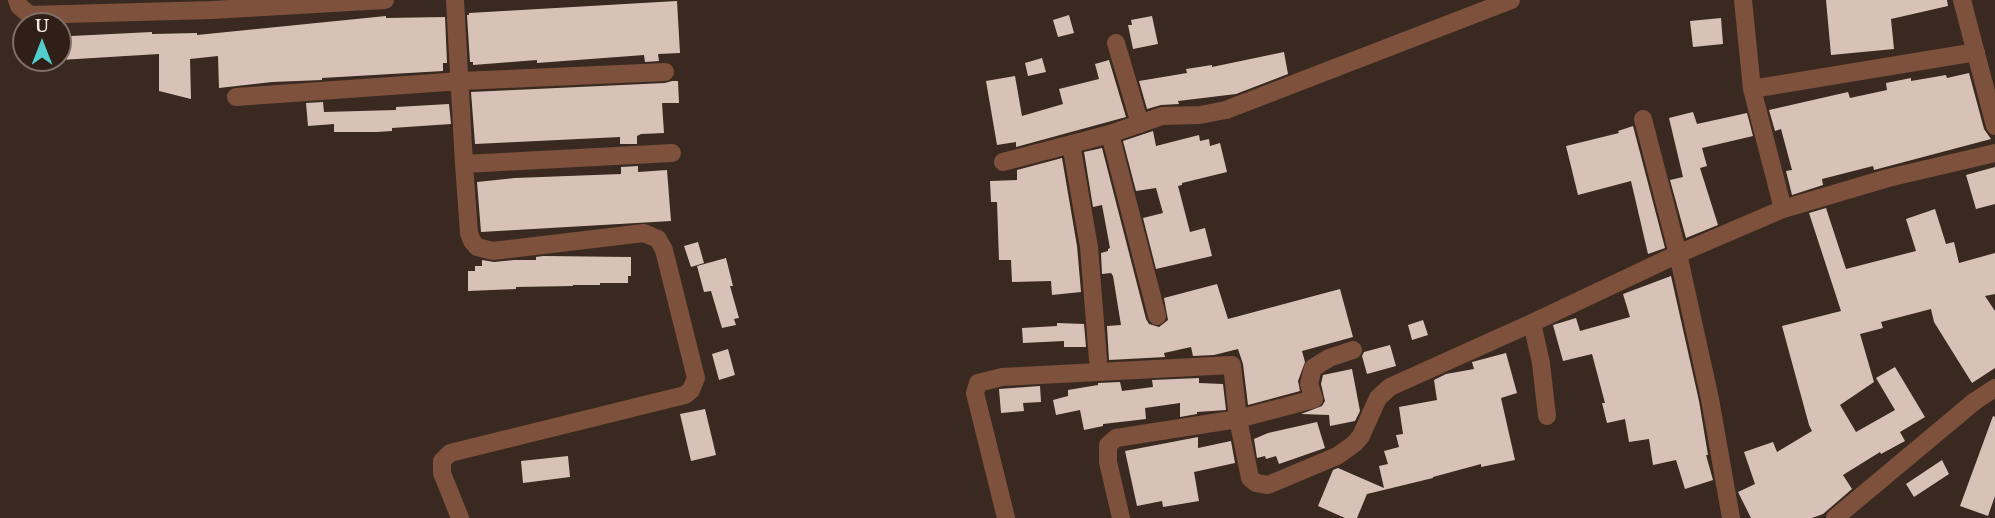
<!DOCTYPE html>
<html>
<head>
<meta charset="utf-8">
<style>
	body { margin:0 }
	#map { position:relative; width:1995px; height:518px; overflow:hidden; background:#392921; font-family:"Libre Baskerville",serif }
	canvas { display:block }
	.north { position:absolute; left:12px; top:12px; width:60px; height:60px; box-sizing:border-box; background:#2f1f17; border:2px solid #7e7069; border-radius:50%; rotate:0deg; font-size:16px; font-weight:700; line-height:24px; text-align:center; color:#f5e9e4 }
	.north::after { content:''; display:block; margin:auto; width:21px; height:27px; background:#52cdce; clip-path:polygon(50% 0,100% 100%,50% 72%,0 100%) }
</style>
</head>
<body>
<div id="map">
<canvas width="1995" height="518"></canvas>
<div class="north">U</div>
</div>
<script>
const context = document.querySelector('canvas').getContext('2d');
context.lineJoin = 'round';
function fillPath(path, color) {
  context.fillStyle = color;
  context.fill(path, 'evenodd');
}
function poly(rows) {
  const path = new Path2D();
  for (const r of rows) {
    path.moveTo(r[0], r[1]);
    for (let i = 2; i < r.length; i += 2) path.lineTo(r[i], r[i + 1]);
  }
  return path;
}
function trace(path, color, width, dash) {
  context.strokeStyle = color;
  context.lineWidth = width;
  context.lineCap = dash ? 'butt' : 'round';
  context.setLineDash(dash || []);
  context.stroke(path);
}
fillPath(poly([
	[1826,0,1947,0,1948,6,1891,19,1894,49,1831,55],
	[677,1,680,53,658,54,659,61,645,62,644,55,537,63,537,60,473,65,473,62,470,62,467,15,469,15,469,13],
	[1069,15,1074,33,1058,37,1053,20],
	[386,16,386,18,445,17,447,63,443,63,443,71,322,78,322,80,272,82,219,88,218,56,190,59,191,99,159,91,159,54,60,60,60,39,71,38,71,36,152,32,152,34,197,33,197,35],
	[1152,16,1158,44,1133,49,1128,25,1132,25,1131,20],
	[1721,18,1723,44,1693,47,1690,21],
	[1284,52,1288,74,1236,94,1178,101,1179,104,1161,105,1147,109,1139,81,1187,73,1186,69,1212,65,1212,67],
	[1042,58,1046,72,1028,76,1025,63],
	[1109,60,1126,117,1016,147,1016,142,997,145,986,81,1015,76,1022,116,1063,104,1059,89,1099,79,1095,64],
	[1969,73,1984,129,1991,139,1874,170,1873,166,1822,179,1823,185,1792,195,1786,171,1792,170,1781,129,1775,131,1769,110,1848,92,1850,98,1887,90,1886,83,1911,78,1911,81,1946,75,1947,78],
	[672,81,678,81,679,103,662,103,664,133,641,134,637,136,637,144,620,144,620,137,475,144,471,92,665,83],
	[323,102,324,112,396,110,396,107,449,104,451,124,392,128,392,131,377,132,334,132,334,124,308,126,306,103],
	[1693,112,1697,124,1747,113,1753,136,1702,148,1707,166,1700,168,1718,225,1686,238,1670,180,1683,177,1669,118],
	[1633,126,1665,248,1648,254,1631,181,1578,195,1566,146,1619,133,1618,131],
	[1153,131,1156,146,1199,135,1200,141,1209,139,1210,146,1220,143,1227,172,1182,183,1182,185,1178,186,1190,232,1205,228,1212,256,1156,269,1143,218,1163,213,1156,188,1136,191,1123,141],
	[1102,148,1146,319,1149,324,1159,327,1168,320,1164,298,1217,284,1228,319,1340,289,1353,337,1302,351,1305,362,1298,381,1300,391,1248,405,1243,364,1238,349,1214,355,1193,356,1191,347,1164,353,1165,357,1109,360,1107,326,1121,325,1113,276,1111,273,1102,274,1101,253,1108,251,1108,249,1110,248,1102,205,1093,207,1084,152],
	[1062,158,1077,246,1081,292,1052,295,1051,281,1012,282,1011,260,999,260,997,202,991,202,990,181,1017,180,1017,170],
	[638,166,638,172,667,170,671,221,481,232,477,182,515,178,621,174,621,167],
	[1995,167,1995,204,1976,209,1966,175],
	[1826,208,1846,269,1916,251,1906,219,1935,209,1946,244,1954,242,1959,263,1995,253,1995,294,1985,296,1995,311,1995,368,1972,383,1934,322,1931,309,1881,322,1883,328,1860,334,1874,382,1840,405,1856,432,1895,410,1876,378,1895,367,1925,417,1900,432,1905,441,1881,454,1880,452,1843,475,1852,489,1823,514,1812,518,1751,518,1738,492,1755,484,1744,452,1773,442,1777,452,1812,431,1809,425,1782,326,1841,311,1809,213],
	[698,242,704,263,691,267,684,246],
	[543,256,631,257,631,276,628,276,628,283,600,283,600,285,573,285,573,286,516,287,516,289,468,291,468,271,475,271,475,266,482,266,482,260,494,262,514,260,536,260,536,257],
	[726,258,733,286,730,286,739,318,734,319,736,325,722,328,711,291,704,292,697,266],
	[1671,276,1699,401,1708,455,1706,455,1713,480,1685,489,1676,460,1653,465,1649,439,1629,442,1625,419,1607,423,1602,403,1605,403,1592,354,1563,361,1553,325,1576,318,1580,331,1630,317,1623,294],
	[1423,320,1428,335,1412,340,1408,325],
	[1057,323,1084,324,1086,347,1064,347,1064,341,1023,343,1022,328,1057,326],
	[1390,345,1396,366,1367,374,1362,356,1364,352],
	[728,349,735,375,719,380,712,354],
	[1506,353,1517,393,1501,398,1515,460,1481,467,1481,464,1433,477,1433,478,1367,494,1357,518,1345,518,1318,506,1333,470,1338,468,1384,488,1379,466,1388,464,1384,451,1399,447,1396,435,1403,434,1399,407,1437,400,1434,380,1446,374,1474,369,1472,362],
	[1352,369,1360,411,1355,421,1330,426,1329,415,1301,414,1322,406,1325,401,1321,384,1323,375],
	[1199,378,1199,383,1223,384,1226,410,1197,412,1197,414,1180,417,1180,403,1145,408,1146,419,1103,424,1103,426,1084,430,1080,410,1056,415,1053,400,1068,396,1068,390,1098,385,1098,383,1120,382,1122,391,1153,387,1152,380],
	[1040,386,1041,402,1023,403,1024,411,1001,413,999,389],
	[705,409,716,455,691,461,680,414],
	[1993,416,1995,417,1995,496,1988,516,1960,506],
	[1317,422,1325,448,1279,464,1276,456,1266,459,1265,456,1257,458,1254,439,1268,433],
	[1198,437,1198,448,1231,441,1235,463,1194,472,1199,501,1163,507,1162,501,1137,506,1125,451],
	[568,456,570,477,523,483,521,461],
	[1942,460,1949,474,1914,497,1906,484]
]), '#d8c2b8');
trace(poly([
	[17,0,19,6,30,15,212,10,385,0],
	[455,0,464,164,469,233,472,241,477,247,493,251,644,233,658,239,664,250,696,378,691,390,685,395,450,453,442,461,442,473,460,518],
	[1743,0,1752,89,1976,52],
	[1962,0,1995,126],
	[1116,43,1140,124],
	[1752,89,1783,209],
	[236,97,461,81,665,72],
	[1643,119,1678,254,1710,399,1731,518],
	[1110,134,1157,316],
	[1071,144,1089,247,1098,360],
	[1003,162,1110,134,1162,116,1200,115,1226,110,1511,0],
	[464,164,672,153],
	[1532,323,1541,363,1547,416],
	[1006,518,975,393,978,383,1002,377,1232,365,1238,419,1314,399,1309,384,1313,368,1329,358,1353,350],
	[1121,518,1108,462,1108,445,1116,438,1238,419,1250,478,1256,483,1268,485,1337,456,1354,444,1361,436,1378,398,1390,387,1532,323,1678,254,1783,209,1888,178,1995,153],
	[1835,518,1975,401,1995,388]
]), '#7d513b', 18);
</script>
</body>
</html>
